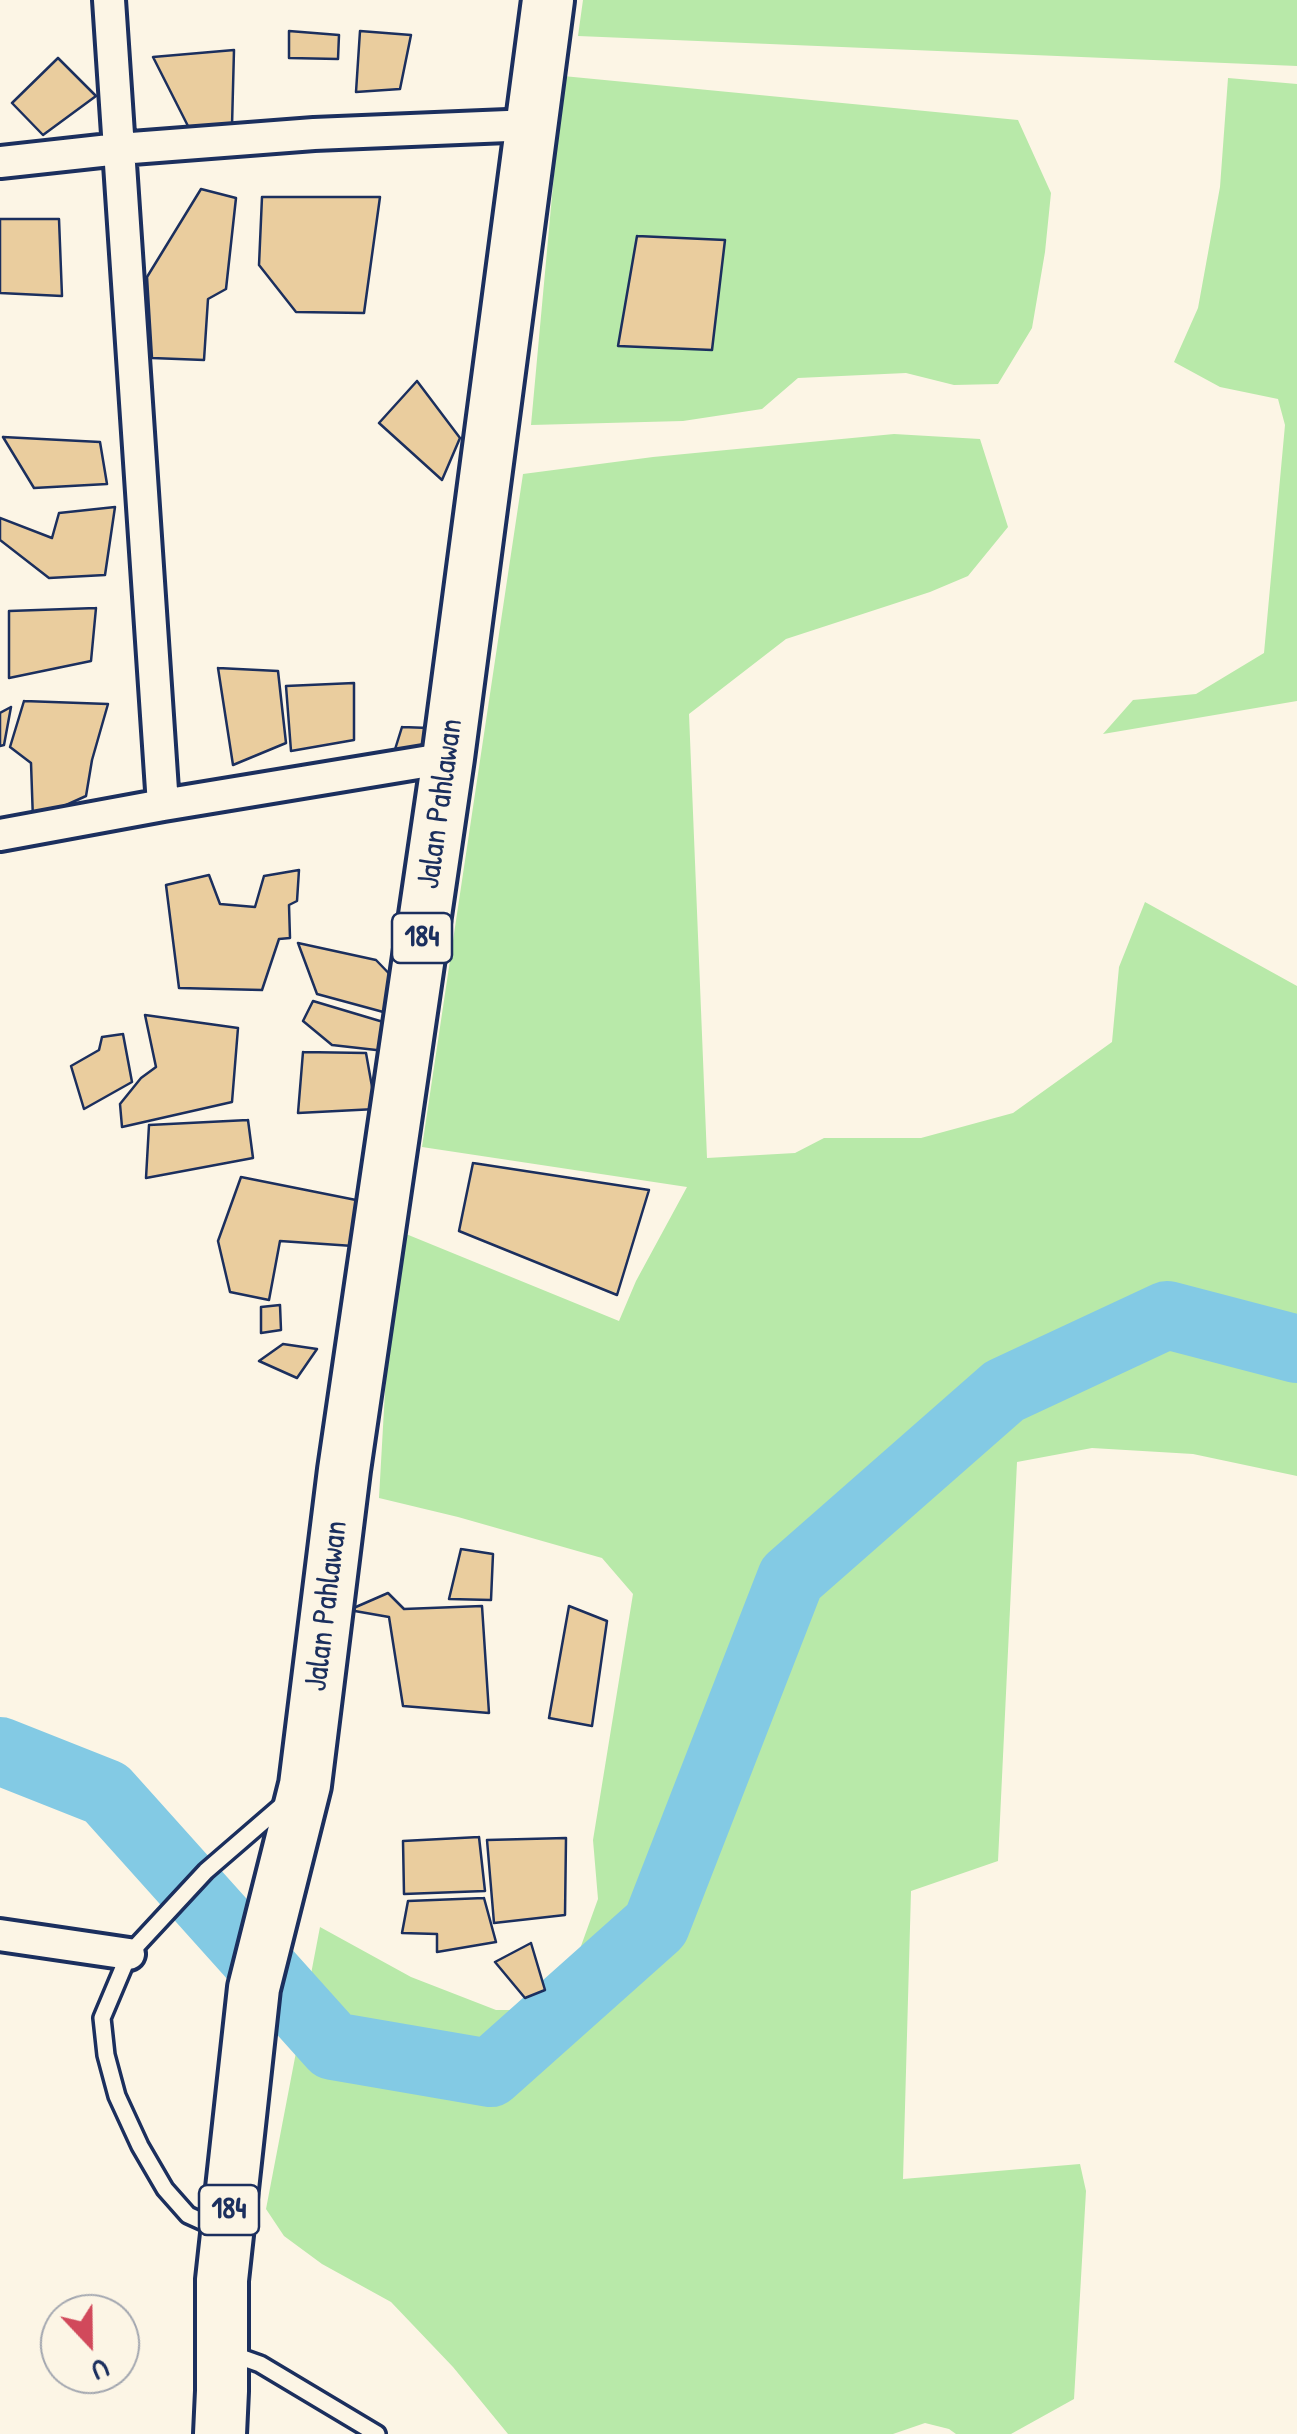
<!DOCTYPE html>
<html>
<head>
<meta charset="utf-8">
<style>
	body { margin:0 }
	#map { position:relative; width:1297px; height:2434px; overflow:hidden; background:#fcf5e5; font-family:"Patrick Hand",sans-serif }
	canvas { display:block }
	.north { position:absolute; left:40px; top:2294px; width:100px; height:100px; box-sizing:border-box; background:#fcf5e5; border:2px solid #a2a6af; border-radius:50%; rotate:158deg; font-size:28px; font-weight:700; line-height:40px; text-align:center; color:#1b2f5e }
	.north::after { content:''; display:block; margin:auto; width:35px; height:45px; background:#d1495b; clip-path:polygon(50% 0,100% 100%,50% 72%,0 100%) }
</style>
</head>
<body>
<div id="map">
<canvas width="1297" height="2434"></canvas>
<div class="north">U</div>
</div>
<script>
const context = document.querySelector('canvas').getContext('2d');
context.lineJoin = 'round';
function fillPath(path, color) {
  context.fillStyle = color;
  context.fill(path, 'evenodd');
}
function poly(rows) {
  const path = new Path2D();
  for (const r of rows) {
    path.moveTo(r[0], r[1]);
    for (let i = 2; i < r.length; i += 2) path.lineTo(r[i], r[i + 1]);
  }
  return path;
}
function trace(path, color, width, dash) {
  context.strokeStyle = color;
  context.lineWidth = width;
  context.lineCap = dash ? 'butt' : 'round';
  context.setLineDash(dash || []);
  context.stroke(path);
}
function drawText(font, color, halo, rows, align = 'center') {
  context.font = font + ' "Patrick Hand",sans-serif';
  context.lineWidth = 8;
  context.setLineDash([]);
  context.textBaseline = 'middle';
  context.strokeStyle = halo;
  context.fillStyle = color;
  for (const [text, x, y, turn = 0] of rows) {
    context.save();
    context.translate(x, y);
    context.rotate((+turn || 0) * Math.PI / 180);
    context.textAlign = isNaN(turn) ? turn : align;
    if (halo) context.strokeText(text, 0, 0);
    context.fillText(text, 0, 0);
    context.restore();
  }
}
fillPath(poly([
	[583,0,1297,0,1297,66,578,36],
	[563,76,1018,120,1051,193,1045,252,1032,328,998,384,954,385,906,373,798,378,762,409,683,421,531,425],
	[1228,78,1297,84,1297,701,1103,734,1133,700,1196,694,1264,653,1285,425,1278,399,1220,387,1174,362,1198,308,1220,187],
	[894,434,980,439,1008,527,968,576,930,592,786,639,689,714,707,1158,795,1153,824,1138,921,1138,1013,1113,1112,1042,1119,967,1145,902,1297,986,1297,1476,1193,1454,1092,1448,1017,1462,998,1861,911,1891,903,2179,1080,2164,1086,2191,1074,2399,1011,2434,956,2434,949,2429,925,2423,893,2434,508,2434,453,2367,391,2302,322,2264,284,2236,266,2209,320,1927,411,1977,496,2010,528,2010,568,1982,598,1899,593,1840,633,1594,602,1558,458,1517,379,1498,388,1338,406,1234,619,1321,636,1281,687,1187,422,1147,523,474,653,457]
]), '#b8e9a9');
trace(poly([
	[0,1751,106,1793,333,2046,490,2073,656,1925,791,1578,1004,1391,1167,1315,1297,1349]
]), '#83cae4', 68);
const building = poly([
	[289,31,339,35,338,59,289,58,289,31],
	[360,31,411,35,400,89,356,92,360,31],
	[234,50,232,126,190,130,153,57,234,50],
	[58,58,96,96,43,135,12,103,58,58],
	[201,189,236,198,226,289,208,299,204,360,152,358,147,277,201,189],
	[262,197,380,197,364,313,296,312,259,265,262,197],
	[0,219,59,219,62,296,0,293,0,219],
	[637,236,725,240,712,350,618,346,637,236],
	[417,381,460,438,442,480,379,423,417,381],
	[3,437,100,442,107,484,34,488,3,437],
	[115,507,105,575,49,578,0,540,0,518,52,538,59,513,115,507],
	[96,608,91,661,9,678,9,611,96,608],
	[218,668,278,671,286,743,233,765,218,668],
	[354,683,354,740,291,751,286,686,354,683],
	[24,701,108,704,92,760,86,796,33,820,31,763,10,747,24,701],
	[11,707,4,745,0,746,0,713,11,707],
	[402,727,429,728,430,754,392,759,402,727],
	[299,870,297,901,289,905,290,938,279,939,262,990,179,988,166,885,209,875,220,904,255,907,264,876,299,870],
	[298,943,376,960,403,988,398,1016,317,994,298,943],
	[313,1001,390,1024,385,1051,332,1045,303,1021,313,1001],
	[145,1015,238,1028,232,1102,122,1127,120,1104,141,1078,156,1067,145,1015],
	[123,1034,132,1082,84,1109,71,1066,99,1050,102,1037,123,1034],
	[303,1052,366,1053,376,1109,298,1113,303,1052],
	[248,1120,253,1158,146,1178,149,1125,248,1120],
	[473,1163,649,1190,617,1295,459,1231,473,1163],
	[241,1177,356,1200,353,1246,280,1241,269,1300,230,1292,218,1241,241,1177],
	[280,1305,281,1330,261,1333,261,1307,280,1305],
	[283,1344,317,1349,297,1378,259,1361,283,1344],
	[461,1549,493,1554,491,1600,449,1599,461,1549],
	[388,1593,404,1609,482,1606,489,1713,403,1706,389,1617,349,1610,388,1593],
	[569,1606,607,1621,592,1726,549,1718,569,1606],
	[479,1837,485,1891,404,1894,403,1841,479,1837],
	[566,1838,565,1915,494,1923,487,1840,566,1838],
	[484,1898,496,1942,437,1952,437,1934,402,1933,408,1901,484,1898],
	[531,1943,545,1990,525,1998,495,1962,531,1943]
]);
fillPath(building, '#eacd9e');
trace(building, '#1b2f5e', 2.5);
const service = poly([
	[219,2229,188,2215,165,2189,140,2146,117,2096,106,2055,102,2018,129,1954,206,1871,287,1801],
	[229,2353,260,2364,377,2434]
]);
const minor = poly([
	[109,0,163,805],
	[0,162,119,149,314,134,532,125],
	[0,835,163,805,448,758],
	[0,1935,129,1954]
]);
const primary = poly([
	[220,2434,222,2391,222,2280,254,1988,305,1785,344,1470,448,758,548,0]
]);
trace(service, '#1b2f5e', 22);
trace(minor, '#1b2f5e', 38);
trace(primary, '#1b2f5e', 58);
trace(service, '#fcf5e5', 15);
trace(minor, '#fcf5e5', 30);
trace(primary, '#fcf5e5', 50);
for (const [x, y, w] of [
	[422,938,60],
	[229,2210,60]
]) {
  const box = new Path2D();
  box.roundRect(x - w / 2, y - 25, w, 50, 8);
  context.fillStyle = '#fcf5e5';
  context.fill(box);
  trace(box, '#1b2f5e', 2.5);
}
drawText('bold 30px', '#1b2f5e', null, [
	["184",422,938],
	["184",229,2210]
]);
drawText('32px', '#1b2f5e', '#fcf5e5', [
	["Jalan Pahlawan",441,804,-82],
	["Jalan Pahlawan",327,1606,-83]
]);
</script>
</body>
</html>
